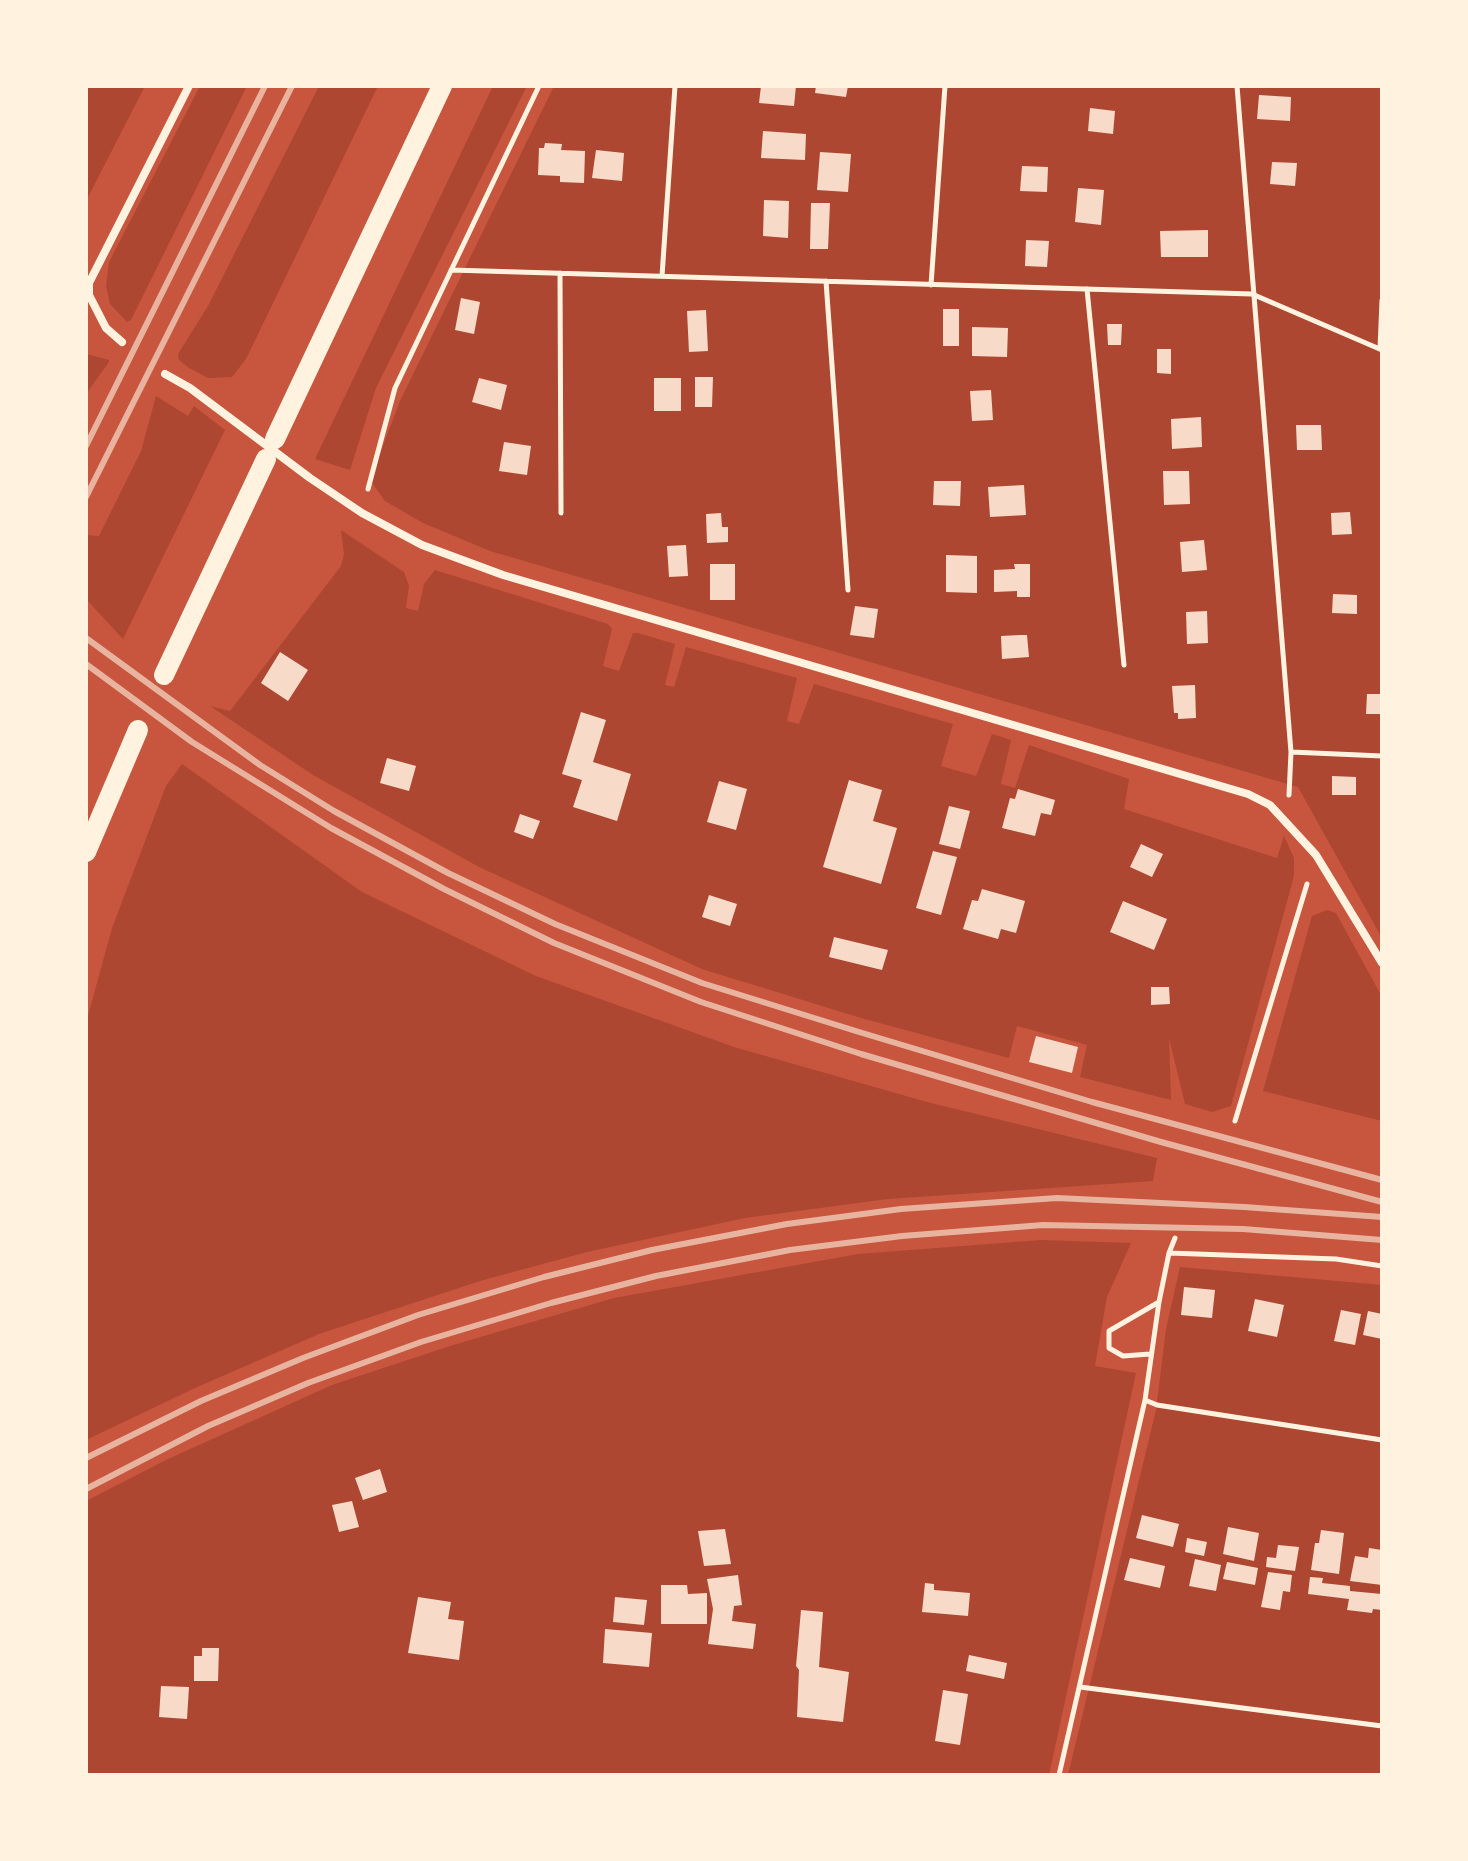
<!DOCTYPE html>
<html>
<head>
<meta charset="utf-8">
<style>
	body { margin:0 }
	#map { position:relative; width:1468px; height:1861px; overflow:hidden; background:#c8553d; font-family:"Fira Sans",sans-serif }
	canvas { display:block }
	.frame { position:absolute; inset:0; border:88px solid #fff3e0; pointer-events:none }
</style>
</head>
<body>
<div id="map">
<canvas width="1468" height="1861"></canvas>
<div class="frame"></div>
</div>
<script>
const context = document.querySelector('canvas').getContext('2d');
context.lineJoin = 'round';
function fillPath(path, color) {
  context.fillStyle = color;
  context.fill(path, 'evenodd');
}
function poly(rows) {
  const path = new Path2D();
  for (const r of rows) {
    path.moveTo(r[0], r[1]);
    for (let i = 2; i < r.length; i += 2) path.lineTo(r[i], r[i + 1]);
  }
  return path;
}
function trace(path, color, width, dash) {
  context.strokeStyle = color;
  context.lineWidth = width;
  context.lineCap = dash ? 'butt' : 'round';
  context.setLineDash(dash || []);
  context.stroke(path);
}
fillPath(poly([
	[86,86,145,86,86,201],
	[200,86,247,86,131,320,127,322,110,304,106,286,109,262],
	[319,86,378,86,246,359,232,377,208,378,189,368,179,360,178,354,208,306],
	[493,86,527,86,376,388,350,470,315,459],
	[554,86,1382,86,1382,938,1298,787,490,551,423,523,385,501,370,480,400,401],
	[86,354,109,360,109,362,86,394],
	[156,396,188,416,194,406,225,430,123,639,86,599,86,535,99,536,141,451],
	[341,530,404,572,409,586,406,608,418,611,424,584,435,570,608,624,612,629,603,666,619,671,633,633,638,633,675,644,665,685,674,687,686,647,797,678,787,721,799,724,814,684,953,724,941,766,976,776,992,734,1011,740,1001,784,1015,788,1029,745,1129,779,1124,809,1277,858,1284,836,1294,858,1294,876,1231,1106,1212,1112,1185,1104,1169,1038,1171,1100,1080,1077,1087,1045,1017,1026,1009,1058,861,1018,702,969,479,867,313,775,210,706,230,711,341,566,344,554],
	[182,764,362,892,536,976,734,1047,927,1102,1157,1158,1153,1181,888,1199,745,1218,587,1252,480,1281,319,1334,195,1388,86,1440,86,1023,112,928,166,786],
	[1327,910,1336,913,1382,997,1382,1121,1263,1091,1312,916],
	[1041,1240,1131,1243,1107,1297,1095,1366,1136,1373,1049,1775,86,1775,86,1501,168,1459,332,1385,453,1345,614,1298,858,1254],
	[1180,1267,1382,1285,1382,1775,1068,1775,1156,1410,1166,1329]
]), '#ae4732');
fillPath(poly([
	[761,86,796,86,794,106,759,103],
	[816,86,848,86,846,97,815,93],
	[1259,95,1291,97,1290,121,1257,119],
	[1090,108,1115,111,1113,134,1088,131],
	[763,131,806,134,805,160,761,158],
	[545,143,562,144,561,150,585,151,584,183,560,182,560,176,538,175,539,148,544,148],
	[596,150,624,153,622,181,592,178],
	[820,152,851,154,848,192,817,190],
	[1272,162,1297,163,1295,186,1270,184],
	[1022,166,1048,167,1047,192,1020,191],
	[1078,188,1104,190,1101,225,1075,222],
	[764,200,789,201,788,238,763,236],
	[811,203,830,203,828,249,810,249],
	[1208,230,1208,257,1161,257,1160,231],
	[1026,240,1049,241,1047,267,1025,266],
	[461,298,480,302,474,334,455,330],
	[943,309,959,309,959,346,943,346],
	[706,310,708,351,689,352,687,311],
	[1107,324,1122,324,1121,345,1108,345],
	[972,327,1008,328,1007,357,972,356],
	[1157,349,1171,349,1171,374,1157,373],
	[695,377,713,377,712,407,695,407],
	[479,378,507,385,501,410,472,402],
	[654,378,681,378,681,411,654,411],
	[991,390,993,420,972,421,970,391],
	[1201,417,1202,447,1172,449,1171,419],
	[1296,425,1321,425,1322,450,1297,450],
	[504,442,531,446,527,475,499,471],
	[1163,471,1189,471,1190,504,1164,505],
	[934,481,961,481,960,506,933,505],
	[1024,485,1026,515,990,517,988,487],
	[1350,512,1352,534,1332,535,1331,513],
	[721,513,722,527,728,527,728,542,707,543,706,514],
	[1204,540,1207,570,1182,572,1180,542],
	[686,545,688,576,669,577,667,546],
	[946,555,977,556,977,593,946,592],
	[710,564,735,564,735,600,710,600],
	[1014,564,1030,564,1030,597,1017,597,1017,591,994,592,994,570,1015,569],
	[1333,594,1357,595,1357,614,1332,613],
	[855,606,878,609,874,638,850,635],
	[1207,611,1208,643,1187,644,1186,612],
	[1020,635,1027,635,1029,657,1002,659,1001,636],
	[280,652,308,670,288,701,261,683],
	[1195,685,1196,718,1178,719,1178,713,1174,713,1172,686],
	[1367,694,1382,694,1382,714,1366,714],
	[581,712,606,720,593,762,631,774,617,821,573,807,582,780,562,774],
	[387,758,416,766,409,791,380,783],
	[1332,776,1356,777,1356,795,1332,795],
	[849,780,882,790,873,821,897,828,881,884,823,867],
	[719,781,747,789,736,830,707,822],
	[1018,789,1055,800,1051,815,1041,813,1035,836,1002,828,1010,798,1015,799],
	[949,806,970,811,960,849,939,844],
	[520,814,540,821,533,839,514,832],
	[1141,844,1163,854,1152,877,1130,867],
	[933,851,957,857,941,915,916,908],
	[982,889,1025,901,1016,933,1001,929,998,939,963,929,972,900,978,901],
	[709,895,737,904,730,926,702,917],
	[1123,901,1167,919,1154,950,1110,932],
	[834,937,888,950,882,970,829,957],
	[1151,987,1169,987,1170,1004,1151,1005],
	[1036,1036,1078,1047,1072,1073,1029,1062],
	[1184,1287,1215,1290,1212,1318,1181,1315],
	[1255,1299,1284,1305,1277,1337,1248,1331],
	[1341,1310,1361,1314,1355,1345,1334,1341],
	[1368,1311,1382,1314,1382,1339,1363,1335],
	[380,1469,387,1492,363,1500,355,1478],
	[352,1501,359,1527,339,1532,332,1505],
	[1142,1515,1179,1524,1173,1547,1136,1538],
	[1228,1527,1259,1533,1254,1561,1223,1554],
	[725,1529,731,1564,704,1566,698,1531],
	[1321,1530,1344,1533,1339,1574,1311,1570,1315,1543,1319,1543],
	[1187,1538,1207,1542,1204,1556,1185,1552],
	[1278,1545,1299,1547,1295,1571,1266,1567,1267,1557,1276,1558],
	[1369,1548,1382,1550,1382,1585,1350,1581,1355,1556,1368,1558],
	[1130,1558,1165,1566,1160,1588,1124,1580],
	[1195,1559,1221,1565,1216,1591,1189,1586],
	[1227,1562,1258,1568,1255,1585,1223,1579],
	[1268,1572,1292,1575,1290,1592,1283,1591,1280,1610,1261,1607],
	[738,1575,742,1605,734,1606,732,1621,756,1624,753,1649,708,1644,713,1609,707,1579],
	[1310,1577,1323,1578,1322,1583,1350,1586,1350,1591,1382,1594,1382,1610,1373,1609,1372,1613,1347,1610,1349,1599,1308,1594],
	[925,1583,934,1584,934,1590,970,1593,968,1616,922,1612],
	[661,1585,687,1585,688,1594,707,1593,707,1624,661,1624],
	[418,1597,451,1602,448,1619,464,1621,459,1660,408,1653],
	[615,1597,647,1600,644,1625,613,1622],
	[801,1610,823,1612,819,1667,849,1672,843,1722,797,1717,799,1670,796,1666],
	[605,1629,652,1633,649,1667,603,1663],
	[202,1648,219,1648,218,1681,194,1681,194,1656,202,1656],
	[969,1655,1007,1663,1004,1679,966,1671],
	[161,1686,189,1687,187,1719,159,1717],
	[943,1690,968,1694,960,1745,935,1741]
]), '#f7dbc8');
trace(poly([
	[1237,86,1291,752,1289,795],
	[451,270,1252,294,1382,350],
	[560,273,561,513],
	[662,276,675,86],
	[826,281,848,590],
	[931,285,945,86],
	[1087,289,1124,665],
	[1380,349,1382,300],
	[368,489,395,388,539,86],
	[1291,752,1382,756],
	[1235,1121,1307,884],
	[1169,1253,1336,1259,1382,1266],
	[1150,1354,1123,1356,1109,1348,1109,1331,1159,1302],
	[1145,1400,1157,1405,1382,1440],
	[1080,1687,1382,1726],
	[1059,1775,1145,1400,1159,1302,1169,1253,1175,1238]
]), '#fff3e0', 5);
trace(poly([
	[122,342,106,328,89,295,89,283,189,86],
	[165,374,190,388,310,478,362,513,422,545,503,575,1248,794,1270,805,1316,855,1382,963]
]), '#fff3e0', 8);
trace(poly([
	[275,439,442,86],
	[164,675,266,459],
	[86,852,138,730]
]), '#fff3e0', 20);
trace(poly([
	[86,446,265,86],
	[86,497,292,86],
	[86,638,260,765,334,811,448,873,555,924,702,983,859,1032,1092,1102,1382,1180],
	[86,664,192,742,331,828,444,889,554,943,701,1002,861,1054,1161,1142,1382,1202],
	[86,1458,201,1401,303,1358,418,1315,544,1277,652,1250,787,1224,901,1209,1057,1198,1244,1207,1382,1217],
	[86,1489,208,1426,308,1383,421,1342,551,1303,656,1276,790,1250,902,1236,1043,1225,1243,1229,1382,1240]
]), '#e9b49f', 6);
</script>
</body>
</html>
